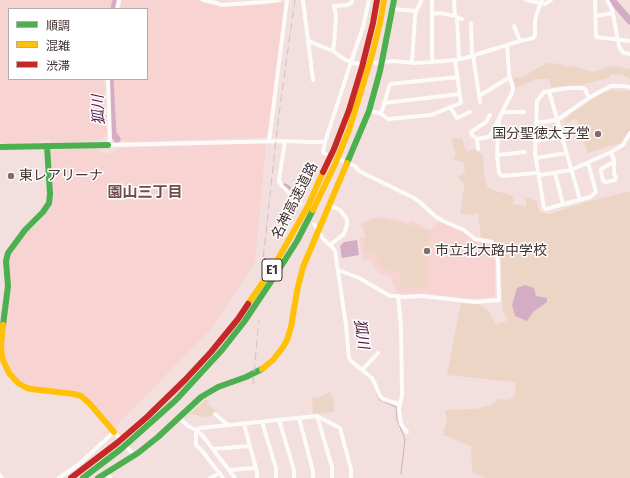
<!DOCTYPE html>
<html>
<head>
<meta charset="utf-8">
<style>
	body { margin:0 }
	#map { position:relative; width:630px; height:478px; overflow:hidden; background:#f2dfde; font-family:"Fira Sans Condensed","Noto Sans JP",sans-serif }
	canvas { display:block }
	.legend { position:absolute; left:8px; top:8px; width:140px; height:72px; box-sizing:border-box; background:#fff; border:1px solid #b3adac; margin:0; padding:5px 7px; list-style:none; font-size:12px; color:#413130 }
	.legend li { display:flex; align-items:center; gap:8px; height:20px }
	.legend b { width:20px; border:1px solid #b3adac }
</style>
</head>
<body>
<div id="map">
<canvas width="630" height="478"></canvas>
<ul class="legend">
<li><b style="height:5px;background:#4caf50"></b>順調</li>
<li><b style="height:5px;background:#ffc107"></b>混雑</li>
<li><b style="height:5px;background:#c62828"></b>渋滞</li>
</ul>
</div>
<script>
const context = document.querySelector('canvas').getContext('2d');
context.lineJoin = 'round';
function fillPath(path, color) {
  context.fillStyle = color;
  context.fill(path, 'evenodd');
}
function poly(rows) {
  const path = new Path2D();
  for (const r of rows) {
    path.moveTo(r[0], r[1]);
    for (let i = 2; i < r.length; i += 2) path.lineTo(r[i], r[i + 1]);
  }
  return path;
}
function trace(path, color, width, dash) {
  context.strokeStyle = color;
  context.lineWidth = width;
  context.lineCap = dash ? 'butt' : 'round';
  context.setLineDash(dash || []);
  context.stroke(path);
}
function drawText(font, color, halo, rows, align = 'center') {
  context.font = font + ' "Fira Sans Condensed","Noto Sans JP",sans-serif';
  context.lineWidth = 3;
  context.setLineDash([]);
  context.textBaseline = 'middle';
  context.strokeStyle = halo;
  context.fillStyle = color;
  for (const [text, x, y, turn = 0] of rows) {
    context.save();
    context.translate(x, y);
    context.rotate((+turn || 0) * Math.PI / 180);
    context.textAlign = isNaN(turn) ? turn : align;
    if (halo) context.strokeText(text, 0, 0);
    context.fillText(text, 0, 0);
    context.restore();
  }
}
fillPath(poly([
	[0,0,113,0,112,9,9,9,9,79,104,79,107,133,101,140,54,143,50,142,49,139,41,140,38,143,9,144,0,143],
	[122,0,194,0,211,3,220,7,258,5,284,2,286,5,268,135,264,137,200,140,199,139,138,142,121,141,114,134,112,79,147,79,147,9,120,9],
	[266,143,255,262,226,307,209,331,114,428,86,397,30,387,14,377,6,362,3,349,9,256,27,231,34,227,42,219,43,216,47,211,50,154,51,152,54,150,97,148,98,149,99,151,112,154,117,149,123,148],
	[378,216,409,223,412,220,429,230,441,221,459,228,474,240,490,243,495,260,495,297,473,299,420,293,400,295,397,294,391,277,380,274,370,260,363,260,359,238,365,237,363,230,360,226,363,222]
]), '#f7d3d1');
fillPath(poly([
	[548,63,560,64,565,67,574,66,585,70,595,72,607,67,616,66,630,69,630,79,622,75,611,74,608,78,580,85,551,87,549,79,537,79,516,88,513,78,523,77,537,68],
	[611,90,630,91,630,135,626,135,621,143,612,145,588,153,576,118,565,124,567,118,573,112,600,94],
	[462,138,464,146,467,152,475,149,483,155,484,175,487,186,493,190,513,196,513,204,526,206,526,198,537,201,539,212,549,214,590,201,628,192,630,192,630,478,486,478,472,472,471,446,443,435,447,420,445,410,476,409,491,405,499,399,507,400,513,398,516,391,515,382,447,375,461,303,478,304,489,311,496,325,508,320,503,310,502,299,501,287,501,262,493,240,481,239,478,213,471,215,460,214,463,193,465,185,458,177,465,171,464,162,454,160,456,152,453,146,452,139],
	[377,218,411,225,429,231,427,287,403,288,401,286,400,273,382,268,374,251,365,252,363,240,366,239,365,228,363,226,366,223],
	[329,392,333,397,334,410,334,412,313,414,312,398,320,397],
	[206,399,209,402,207,403,217,412,213,415,205,417,190,414]
]), '#edd5c5');
fillPath(poly([
	[357,240,359,255,342,258,340,246,344,242],
	[525,285,534,288,536,296,547,298,547,302,533,312,527,321,515,316,512,305,517,288]
]), '#d2adc3');
trace(poly([
	[377,394,380,400,396,407,397,420,405,439,401,474]
]), '#d2adc3', 1);
trace(poly([
	[612,0,630,21],
	[114,9,116,0],
	[110,79,113,134,117,139],
	[285,187,296,195]
]), '#d2adc3', 7);
trace(poly([
	[203,0,216,3,221,5,263,2,279,0],
	[303,0,313,80],
	[454,0,455,16],
	[526,0,545,4,551,0],
	[595,0,596,37,630,41],
	[607,0,612,9,619,46,621,50,624,53,630,54],
	[117,9,119,0],
	[392,9,416,11],
	[432,14,440,13,455,16,462,19],
	[596,16,613,13],
	[457,17,459,59],
	[471,23,472,55],
	[514,26,520,41],
	[308,40,313,43,333,51,344,59,351,62,363,27,369,0],
	[507,45,509,74,513,88,512,93,501,114,499,120,497,155,499,173,502,176,536,173,541,175,571,170,611,152,623,145,630,133],
	[333,51,334,43,336,16,334,6,348,5,352,2,352,0],
	[473,55,480,102],
	[412,62,415,17,416,11,420,4,421,0],
	[432,62,432,0],
	[375,63,394,61,415,63,431,62,455,60,465,58,520,41,533,38,535,36,535,21,537,13,542,0],
	[108,79,110,139,108,145,285,141,308,142,325,142,351,62,358,64],
	[549,91,580,200],
	[479,96,510,77],
	[384,103,460,94],
	[450,107,457,118,470,112],
	[369,111,380,113,388,119,431,115,461,103,455,60],
	[380,113,382,111,390,84,458,77],
	[501,114,506,112,524,112],
	[536,123,557,120,589,98,603,90,611,86,622,86,630,87],
	[498,132,523,131],
	[477,139,488,137,490,136,493,131,498,120],
	[269,141,287,0],
	[285,141,279,180,280,183,282,186,301,204],
	[535,141,562,137],
	[325,142,323,152,326,154],
	[478,149,477,139,472,135,471,132,486,122,490,115],
	[611,152,614,160,614,173,616,178,615,180,606,182,603,181,601,171,601,169,614,162],
	[497,155,525,152],
	[536,158,566,153],
	[341,160,355,166,359,171,414,198,420,202,435,216,443,221,464,230,475,239,492,242,498,260,499,300,475,302,422,296,401,297,398,296],
	[588,163,596,192,590,197,546,209,544,208,535,153,537,101,544,92,555,90,569,88,581,88,585,89,589,98],
	[555,173,563,204],
	[329,205,340,210,347,219,347,225,344,234,330,245],
	[314,224,317,228],
	[321,235,324,240,333,248,335,251,346,325,349,358,352,362,372,378,375,384,380,396,383,399,399,404],
	[338,270,359,278,390,296,398,296,401,326,402,395,399,409,401,424,407,432],
	[362,370,378,353],
	[215,414,228,425],
	[317,416,332,467,332,478],
	[179,418,188,426,196,430,202,435,235,478],
	[299,418,313,471,313,478],
	[279,420,294,470,294,478],
	[262,422,276,468,276,478],
	[244,424,257,472,257,478],
	[125,445,134,455],
	[213,449,249,446],
	[229,470,256,468],
	[106,473,110,478],
	[0,475,2,478],
	[59,478,78,465,114,432,121,440],
	[210,478,220,473],
	[223,478,203,452,196,445,196,430,200,428,317,416,340,428,351,469,351,478]
]), '#fdfafa', 4);
trace(poly([
	[0,147,108,145],
	[347,163,369,111,380,71,394,0],
	[3,325,8,286,6,261,8,253,25,230,43,212,49,203,50,194,47,146],
	[83,478,121,449,176,400,222,350,244,322,278,271,297,241,313,210],
	[98,478,138,453,158,437,201,397,218,387,246,377,262,369]
]), '#4caf50', 6);
trace(poly([
	[313,210,335,164,349,130,372,55,380,23,384,0],
	[248,304,274,266,308,206,323,172],
	[3,325,1,346,2,358,9,373,18,383,27,388,31,389,74,394,81,396,90,404,114,432],
	[262,369,273,360,283,347,287,340,291,327,297,291,303,267,347,163]
]), '#ffc107', 6);
trace(poly([
	[323,172,334,149,349,110,362,67,373,23,377,0],
	[71,478,117,443,147,417,185,380,211,352,238,319,248,304]
]), '#c62828', 6);
trace(poly([
	[262,269,278,121,295,0],
	[253,384,259,320]
]), '#c9c5c4', 1, [8, 4]);
for (const [x, y, r, color] of [
	[598,134,4,"#7f6e6d"],
	[11,176,4,"#7f6e6d"],
	[427,251,4,"#7f6e6d"]
]) {
  const dot = new Path2D();
  dot.arc(x, y, r, 0, 2 * Math.PI);
  context.fillStyle = color;
  context.fill(dot);
  trace(dot, '#fff', 1.5);
}
for (const [x, y, w] of [
	[272,270,20]
]) {
  const box = new Path2D();
  box.roundRect(x - w / 2, y - 11, w, 22, 3);
  context.fillStyle = '#fff';
  context.fill(box);
  trace(box, '#413130', 1);
}
drawText('bold 13px', '#413130', null, [
	["E1",272,270]
]);
drawText('14px', '#413130', '#fff', [
	["国分聖徳太子堂",590,134,"right"],
	["東レアリーナ",19,176],
	["市立北大路中学校",435,251]
], 'left');
drawText('14px', '#413130', '#fff', [
	["名神高速道路",295,201,-63]
]);
drawText('italic 15px', '#4c143f', '#fff', [
	["狐川",99,110,-92],
	["狐川",361,334,82]
]);
drawText('bold 15px', '#704d4c', '#fff', [
	["園山三丁目",145,193]
]);
</script>
</body>
</html>
